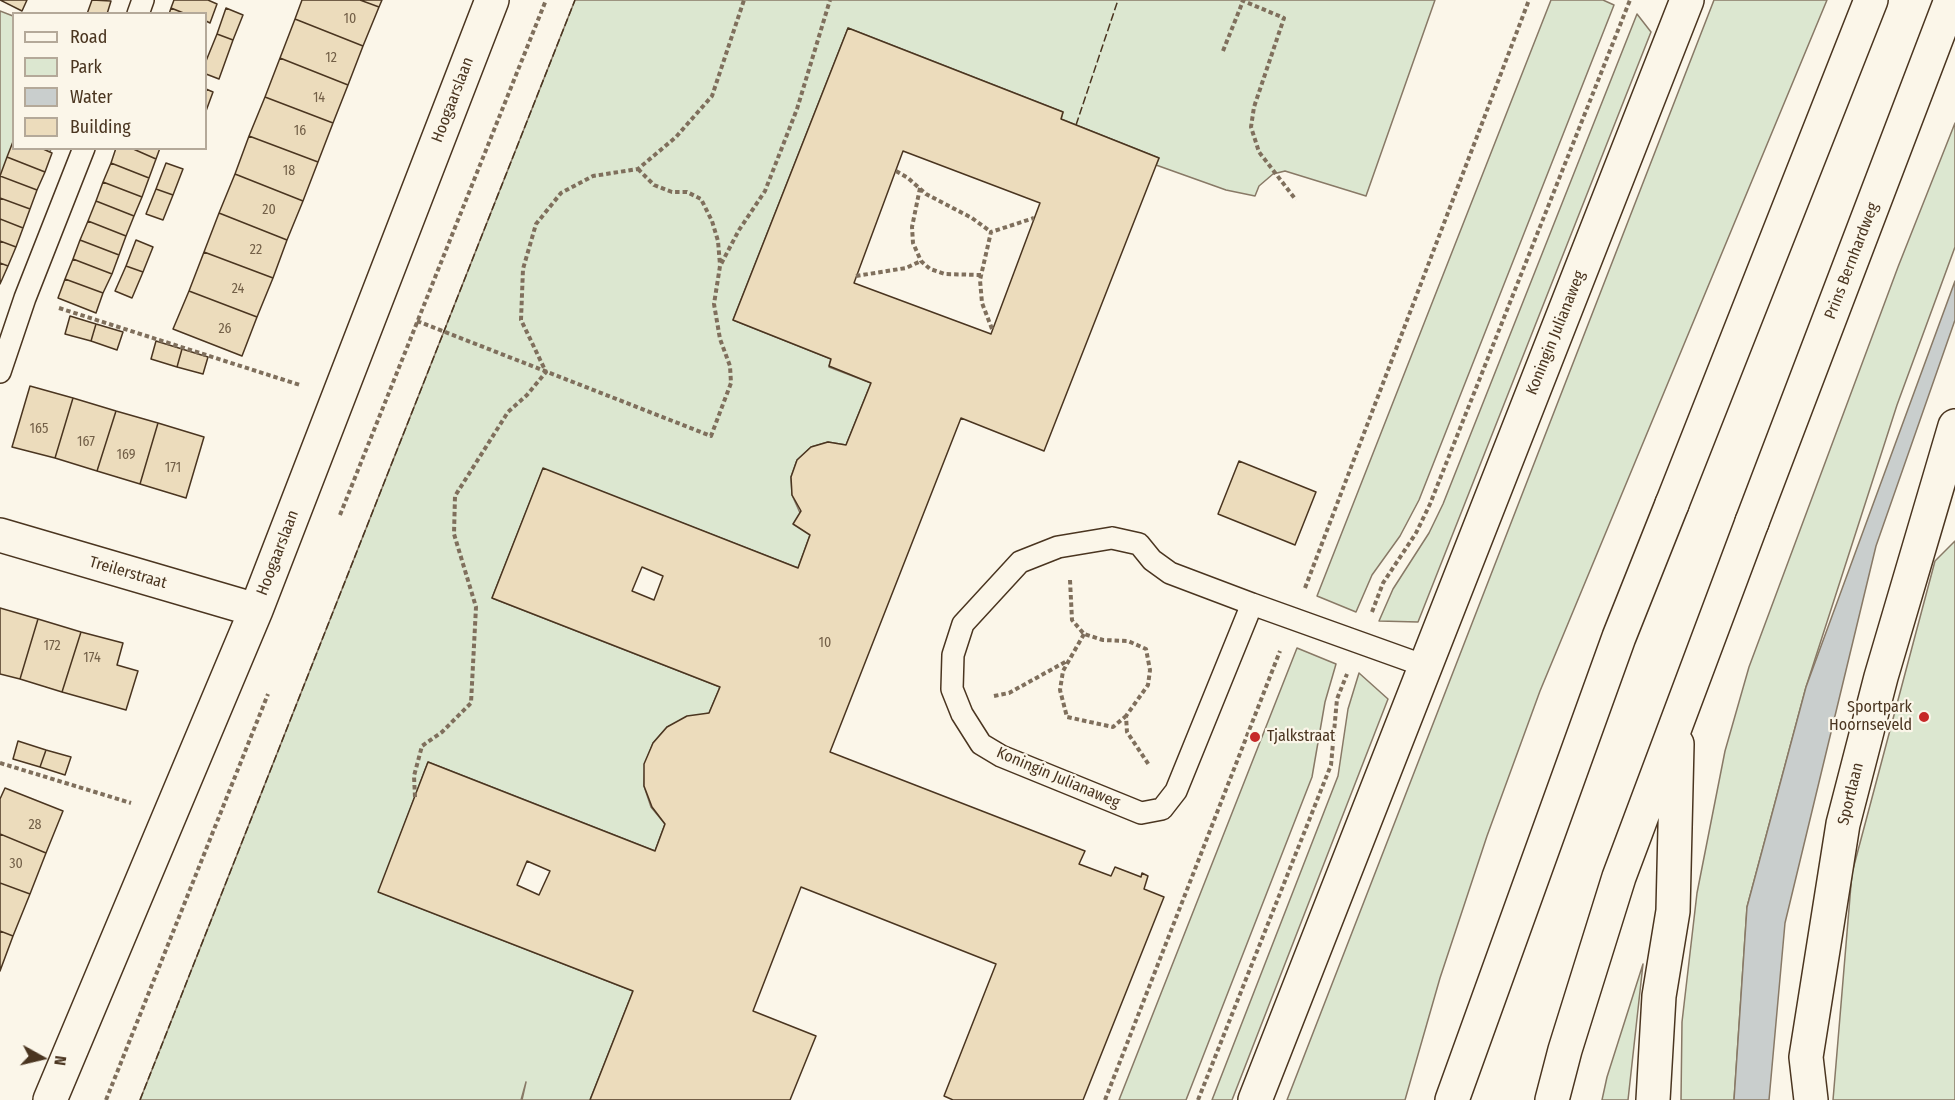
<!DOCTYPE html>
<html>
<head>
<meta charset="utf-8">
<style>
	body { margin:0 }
	#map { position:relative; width:1955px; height:1100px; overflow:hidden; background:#fbf6e9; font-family:"Fira Sans Condensed",sans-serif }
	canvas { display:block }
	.legend { position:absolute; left:12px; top:12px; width:195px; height:138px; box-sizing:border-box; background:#fbf6e9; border:2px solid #b4a999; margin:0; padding:8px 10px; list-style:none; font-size:18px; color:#4a3520 }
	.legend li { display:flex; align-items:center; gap:12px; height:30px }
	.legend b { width:30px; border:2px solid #b4a999 }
	.north { position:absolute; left:12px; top:1028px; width:60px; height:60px; -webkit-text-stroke:4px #fbf6e9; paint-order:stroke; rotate:98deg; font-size:16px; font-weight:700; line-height:24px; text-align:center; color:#4a3520 }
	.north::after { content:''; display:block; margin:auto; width:21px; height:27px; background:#4a3520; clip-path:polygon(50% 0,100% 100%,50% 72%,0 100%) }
</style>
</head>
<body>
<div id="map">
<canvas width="1955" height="1100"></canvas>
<ul class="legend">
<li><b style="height:8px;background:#fbf6e9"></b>Road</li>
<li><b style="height:16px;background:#dce7d0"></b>Park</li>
<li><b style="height:16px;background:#c9cecd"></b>Water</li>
<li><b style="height:16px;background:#ecdcbc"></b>Building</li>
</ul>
<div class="north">N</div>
</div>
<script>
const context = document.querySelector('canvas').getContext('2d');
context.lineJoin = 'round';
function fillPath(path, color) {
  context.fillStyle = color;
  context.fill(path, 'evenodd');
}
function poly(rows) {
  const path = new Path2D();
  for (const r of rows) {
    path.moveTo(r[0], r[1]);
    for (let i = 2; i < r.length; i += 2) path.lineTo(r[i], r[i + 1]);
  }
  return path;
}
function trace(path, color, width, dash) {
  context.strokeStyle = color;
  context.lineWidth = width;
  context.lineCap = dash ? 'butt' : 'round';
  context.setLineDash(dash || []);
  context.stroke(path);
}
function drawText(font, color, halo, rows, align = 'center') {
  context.font = font + ' "Fira Sans Condensed",sans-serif';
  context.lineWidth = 4.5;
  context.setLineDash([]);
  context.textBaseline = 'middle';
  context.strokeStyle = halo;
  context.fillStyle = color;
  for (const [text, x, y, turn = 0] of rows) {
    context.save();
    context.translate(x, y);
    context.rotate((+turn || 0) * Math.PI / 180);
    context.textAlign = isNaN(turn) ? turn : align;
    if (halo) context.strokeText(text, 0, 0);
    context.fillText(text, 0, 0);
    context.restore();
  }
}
const green = poly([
	[575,0,1435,0,1366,196,1285,171,1273,174,1259,186,1255,196,1226,190,1156,165,1159,158,1061,119,1063,112,848,28,733,320,831,359,829,367,871,383,846,445,828,442,811,447,797,460,791,477,792,495,810,535,798,568,543,469,492,598,720,687,709,713,667,727,653,743,645,764,644,786,651,807,665,824,655,851,428,762,379,892,633,991,590,1100,522,1100,526,1082,521,1100,140,1100,575,0],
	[1551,0,1603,0,1614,5,1419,500,1400,536,1372,575,1356,612,1317,596,1551,0],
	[1714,0,1827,0,1540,691,1487,836,1440,978,1405,1100,1287,1100,1714,0],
	[0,11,13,16,14,148,51,149,0,279,0,11],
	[1637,14,1651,32,1418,622,1379,621,1393,589,1429,533,1443,504,1637,14],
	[1955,123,1955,247,1897,405,1806,687,1747,907,1734,1100,1681,1100,1682,1022,1697,893,1725,751,1749,667,1898,267,1955,123],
	[1955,541,1955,1100,1833,1100,1852,873,1935,561,1955,541],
	[1297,648,1336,664,1325,702,1312,777,1186,1100,1119,1100,1297,648],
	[1359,673,1388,699,1232,1100,1212,1100,1338,776,1348,709,1359,673],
	[1643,964,1628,1100,1602,1100,1607,1077,1643,964]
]);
fillPath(green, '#dce7d0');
trace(green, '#887966', 1.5);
const water = poly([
	[1955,281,1955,320,1876,546,1785,923,1769,1100,1734,1100,1747,907,1806,687,1955,281]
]);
fillPath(water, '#c9cecd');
trace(water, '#887966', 1.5);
const building = poly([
	[0,0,27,0,22,11,0,0],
	[92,0,111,1,107,14,87,14,92,0],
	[174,0,208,0,217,4,210,23,206,21,206,14,186,14,171,8,174,0],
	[302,0,360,0,379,7,363,46,295,19,302,0],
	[360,0,382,0,379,7,360,0],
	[171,8,186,14,169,14,171,8],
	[226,8,243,15,233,40,217,34,226,8],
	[295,19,363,46,348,85,280,58,295,19],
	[848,28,1063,112,1061,119,1159,158,1044,451,961,418,830,752,1085,851,1079,864,1111,876,1115,867,1141,877,1142,873,1148,876,1144,889,1164,897,1083,1100,953,1100,944,1096,996,964,801,887,753,1011,816,1036,790,1100,590,1100,633,991,378,892,428,762,655,851,665,824,652,807,644,786,644,764,653,743,667,727,687,716,709,713,720,687,492,598,543,468,798,568,810,535,793,524,801,511,792,495,791,477,797,460,811,447,828,442,846,445,871,383,829,366,831,359,733,320,848,28],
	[903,151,1040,203,991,334,854,283,903,151],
	[642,567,663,576,654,600,632,591,642,567],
	[527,861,550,871,539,895,517,885,527,861],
	[217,34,233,40,219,79,206,74,206,61,217,34],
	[280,58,348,85,333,123,265,97,280,58],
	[206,89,213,92,206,111,206,89],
	[265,97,333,123,318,162,249,136,265,97],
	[249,136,318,162,303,201,235,174,249,136],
	[14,139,14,148,41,148,52,153,45,172,7,157,14,139],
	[116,148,131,148,156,159,149,178,111,163,116,148],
	[131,148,160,148,156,159,131,148],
	[7,157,45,172,37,190,0,176,7,157],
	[111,163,149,178,142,197,103,182,111,163],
	[166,163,183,169,173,195,156,189,166,163],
	[235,174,303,201,287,240,219,213,235,174],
	[0,176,37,190,30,209,0,198,0,176],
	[103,182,142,197,134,216,96,201,103,182],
	[156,189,173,195,163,220,146,214,156,189],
	[0,198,30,209,23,228,0,219,0,198],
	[96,201,134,216,126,236,88,221,96,201],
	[219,213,287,240,273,278,204,252,219,213],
	[0,219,23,228,16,247,0,241,0,219],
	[88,221,126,236,119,255,80,240,88,221],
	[80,240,119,255,112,274,73,259,80,240],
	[136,240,153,247,143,272,126,266,136,240],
	[0,241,16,247,8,266,0,263,0,241],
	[204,252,273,278,257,317,189,291,204,252],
	[73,259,112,274,103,293,65,279,73,259],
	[0,263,8,266,0,284,0,263],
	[126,266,143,272,132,298,115,291,126,266],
	[65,279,103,293,96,313,58,298,65,279],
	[189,291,257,317,242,356,173,329,189,291],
	[70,316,96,324,91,341,65,334,70,316],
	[96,324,123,332,117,350,91,341,96,324],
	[156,341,182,349,177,367,151,359,156,341],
	[182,349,208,357,203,374,177,367,182,349],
	[30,386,73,398,55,458,12,447,30,386],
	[73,398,116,411,97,471,55,458,73,398],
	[116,411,158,423,140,484,97,471,116,411],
	[158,423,204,437,186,498,140,484,158,423],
	[1239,461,1316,492,1295,545,1218,514,1239,461],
	[0,608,38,619,20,679,0,674,0,608],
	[38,619,81,632,62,692,20,679,38,619],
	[81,632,123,643,117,665,138,671,126,710,62,692,81,632],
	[18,741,46,750,40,767,13,759,18,741],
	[46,750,71,757,65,775,40,767,46,750],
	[5,788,63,811,46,853,0,834,0,799,5,788],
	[0,834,46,853,30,894,0,883,0,834],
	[0,883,30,894,13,936,0,931,0,883],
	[0,931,13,936,0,971,0,931]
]);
fillPath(building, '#ecdcbc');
trace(building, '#4a3520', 1.5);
const lane = poly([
	[138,14,143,0],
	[0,372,25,298,84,148],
	[1112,538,1139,544,1152,560,1170,573,1252,604,1176,791,1162,809,1141,813,1001,756,981,744,962,714,952,689,953,655,963,624,1020,562,1058,547,1112,538],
	[1252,604,1425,666]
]);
const street = poly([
	[0,535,256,610],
	[50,1100,256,610,492,0],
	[1811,1100,1806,1057,1843,824,1881,677,1955,426]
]);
const secondary = poly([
	[1255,1100,1687,0]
]);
const primary = poly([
	[1672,504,1871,0],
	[1752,522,1951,0]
]);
const highway = poly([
	[1452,1100,1619,637,1672,504],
	[1552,1100,1565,1050,1619,877,1752,522],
	[1653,1100,1659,996,1673,911,1677,744]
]);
trace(lane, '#4a3520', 24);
trace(street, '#4a3520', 36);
trace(secondary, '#4a3520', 36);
trace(primary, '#4a3520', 36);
trace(highway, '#4a3520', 36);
trace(poly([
	[1241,0,1284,18,1254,107,1251,127,1259,152,1296,200],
	[1223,51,1243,1],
	[638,169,654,185,672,192,687,192,701,199,712,221,718,241,720,265],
	[896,171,908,178,926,194,972,218,991,232],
	[920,188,912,227,913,243,921,261,930,269,945,274,981,275],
	[856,276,906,268,921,261],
	[59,308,300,385],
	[417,321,711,436,731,383,730,366,720,339,714,304,720,266,739,230,765,191,797,109,830,0],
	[992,329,982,303,980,280,991,232,1034,218],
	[340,515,546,0],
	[1070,580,1072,620,1084,634,1103,640,1128,641,1146,649,1150,670,1148,685,1126,716,1127,732,1149,765],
	[1305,588,1529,0],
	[1372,612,1383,583,1416,533,1430,504,1630,0],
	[1084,634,1063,671,1060,690,1067,717,1113,727,1126,716],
	[994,696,1009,693,1067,661],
	[0,763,131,803],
	[415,797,414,776,422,746,442,732,471,703,476,607,454,534,455,496,508,412,527,395,546,372,521,320,523,269,536,224,561,193,593,176,638,169,676,137,712,96,744,0],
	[106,1100,268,694],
	[1105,1100,1280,651],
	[1198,1100,1331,765,1337,699,1347,674]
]), '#7f6f5c', 4, [4.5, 3]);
trace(lane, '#fbf6e9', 21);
trace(street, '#fbf6e9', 33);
trace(secondary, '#fbf6e9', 33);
trace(primary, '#fbf6e9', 33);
trace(highway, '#fbf6e9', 33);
trace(poly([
	[1076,125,1118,0],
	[140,1100,575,0]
]), '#4a3520', 1.5, [8, 3]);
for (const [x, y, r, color] of [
	[1924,717,6,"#c62828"],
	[1255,737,6,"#c62828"]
]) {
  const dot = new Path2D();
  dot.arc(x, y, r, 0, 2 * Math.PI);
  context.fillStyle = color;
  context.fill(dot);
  trace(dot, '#fbf6e9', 2);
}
drawText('14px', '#725f47', null, [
	["10",350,19],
	["12",331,58],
	["14",319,98],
	["16",300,131],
	["18",289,171],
	["20",269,210],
	["22",256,250],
	["24",238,289],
	["26",225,329],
	["165",39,429],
	["167",86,442],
	["169",126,455],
	["171",173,468],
	["10",825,643],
	["172",52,646],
	["174",92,658],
	["28",35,825],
	["30",16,864]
]);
drawText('16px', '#4a3520', '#fbf6e9', [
	["Hoogaarslaan",453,100,-69],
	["Prins Bernhardweg",1852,261,-69],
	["Koningin Julianaweg",1556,333,-68],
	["Hoogaarslaan",278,553,-69],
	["Treilerstraat",128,573,16],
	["Koningin Julianaweg",1058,778,23],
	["Sportlaan",1851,794,-76]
]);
drawText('16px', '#4a3520', '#fbf6e9', [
	["Sportpark",1912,708],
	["Hoornseveld",1912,726],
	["Tjalkstraat",1267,737,"left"]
], 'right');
</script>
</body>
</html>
